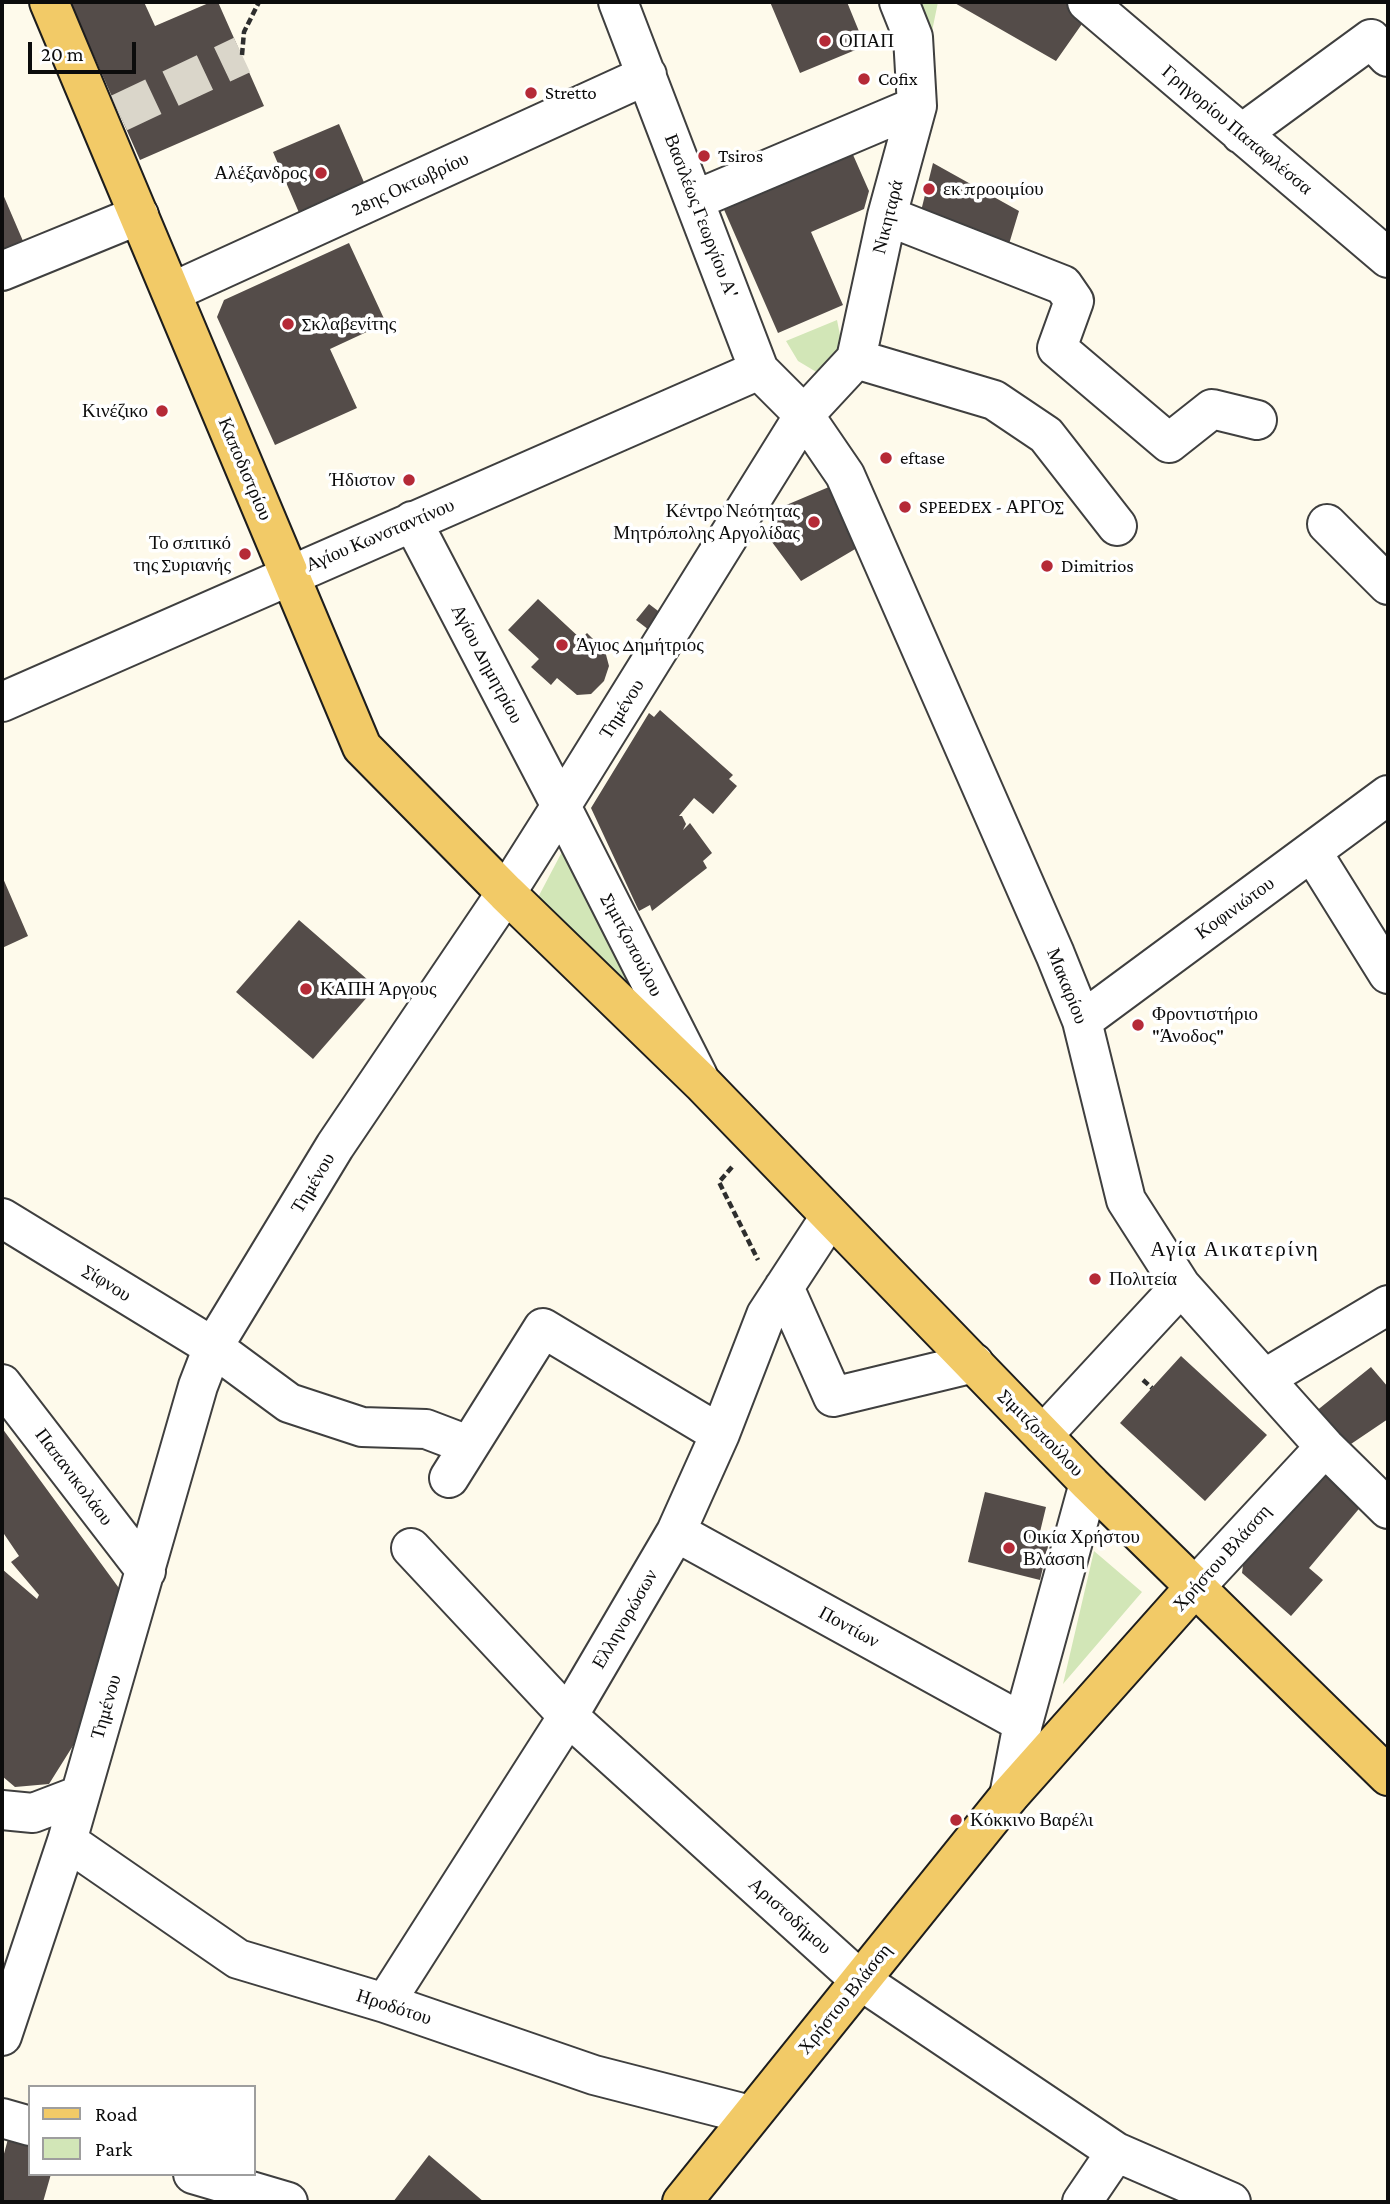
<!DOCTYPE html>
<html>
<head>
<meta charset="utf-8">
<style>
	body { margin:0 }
	#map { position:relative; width:1390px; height:2204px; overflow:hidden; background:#fefaeb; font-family:"Crimson Pro",serif }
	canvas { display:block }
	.frame { position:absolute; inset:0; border:4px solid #0c0c0c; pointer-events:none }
	.legend { position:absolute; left:28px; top:2085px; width:228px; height:91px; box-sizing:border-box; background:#fff; border:2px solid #9e9e9e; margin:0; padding:9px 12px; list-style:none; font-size:21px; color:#0c0c0c }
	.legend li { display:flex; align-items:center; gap:14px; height:35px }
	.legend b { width:35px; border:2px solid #9e9e9e }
	.scale { position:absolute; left:28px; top:42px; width:108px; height:32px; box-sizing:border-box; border:4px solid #0c0c0c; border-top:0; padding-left:9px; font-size:21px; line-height:24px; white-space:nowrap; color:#0c0c0c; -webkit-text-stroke:5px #fff; paint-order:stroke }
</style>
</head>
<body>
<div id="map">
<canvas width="1390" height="2204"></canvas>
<div class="frame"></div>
<ul class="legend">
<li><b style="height:9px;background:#f2ca67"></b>Road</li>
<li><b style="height:19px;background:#d2e6b7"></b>Park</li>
</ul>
<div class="scale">20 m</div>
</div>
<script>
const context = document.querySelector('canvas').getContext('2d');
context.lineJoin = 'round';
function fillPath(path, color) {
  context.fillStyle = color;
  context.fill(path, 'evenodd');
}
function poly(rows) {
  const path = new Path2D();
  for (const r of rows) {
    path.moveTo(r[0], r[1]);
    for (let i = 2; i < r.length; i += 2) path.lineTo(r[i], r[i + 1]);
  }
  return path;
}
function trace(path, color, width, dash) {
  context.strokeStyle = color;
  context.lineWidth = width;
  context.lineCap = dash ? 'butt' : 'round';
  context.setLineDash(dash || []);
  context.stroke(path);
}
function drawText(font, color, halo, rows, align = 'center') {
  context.font = font + ' "Crimson Pro",serif';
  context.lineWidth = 7;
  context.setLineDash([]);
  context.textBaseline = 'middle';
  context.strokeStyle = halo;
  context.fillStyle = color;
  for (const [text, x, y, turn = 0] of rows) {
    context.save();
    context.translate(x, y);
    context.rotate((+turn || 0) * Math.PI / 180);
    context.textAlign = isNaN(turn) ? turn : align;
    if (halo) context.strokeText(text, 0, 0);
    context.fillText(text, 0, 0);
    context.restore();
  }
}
fillPath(poly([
	[911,2,938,2,929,46],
	[837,320,841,340,834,358,818,373,798,361,786,341],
	[564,848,635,995,534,905],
	[1094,1551,1142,1592,1063,1684]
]), '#d2e6b7');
fillPath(poly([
	[70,2,144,2,155,26,211,2,218,2,264,106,140,160],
	[770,2,847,2,865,46,800,73],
	[953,2,1081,2,1091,11,1056,61],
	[339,124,369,194,303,222,273,152],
	[850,148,869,191,864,209,811,232,843,305,778,333,722,205],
	[933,163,1019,211,1006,254,919,219],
	[2,192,26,248,2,258],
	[349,243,386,323,330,349,357,408,275,445,217,317,224,300],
	[836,484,862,545,801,581,769,538,784,506],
	[538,599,581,639,587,633,605,651,609,666,604,681,591,694,577,695,557,678,551,685,531,667,539,659,508,630],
	[649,604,666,617,653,633,636,620],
	[660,710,733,775,729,779,737,786,713,814,694,798,679,816,682,816,686,824,683,830,690,823,712,853,703,861,707,868,652,911,650,905,639,911,591,808,649,713,654,717],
	[2,876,28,936,2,948],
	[299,920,376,987,313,1059,236,992],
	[1181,1356,1267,1435,1205,1501,1120,1423],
	[1371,1367,1388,1387,1388,1419,1348,1446,1315,1412],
	[2,1428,124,1595,91,1717,49,1784,15,1787,2,1776,2,1569,37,1599,39,1595,11,1562,19,1556,2,1531],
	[1326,1465,1363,1504,1309,1568,1323,1580,1291,1616,1242,1573,1244,1558],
	[985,1492,1046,1507,1040,1532,1051,1534,1040,1580,968,1562],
	[8,2139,30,2145,30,2174,51,2174,43,2202,2,2202,2,2161],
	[429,2155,484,2202,393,2202]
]), '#544c49');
trace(poly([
	[119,113,242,55]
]), '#dad6ca', 38, [38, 19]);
const minor = poly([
	[618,2,759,370,804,415,845,475,1055,954,1082,1021,1126,1200,1181,1286,1325,1447,1388,1509],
	[1087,2,1388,258],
	[1241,134,1371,39,1388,57],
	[695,200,917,106],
	[887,216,1063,285,1074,301,1057,348,1169,443,1212,409,1257,420],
	[2,271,139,215],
	[172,292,647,75],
	[856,359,994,400,1046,435,1117,526],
	[412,521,561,806,698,1076],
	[1327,524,1388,585],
	[2,702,759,370],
	[1312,852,1388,974],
	[1082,1021,1388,795],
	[2,1218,213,1347,289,1403,362,1427,426,1429,468,1445],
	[784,1287,833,1397,974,1363],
	[1264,1379,1388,1305],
	[2,1384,146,1571],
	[1043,1435,1181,1286],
	[449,1478,543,1328,720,1434],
	[676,1532,1023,1723],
	[411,1548,568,1716,860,1980,1116,2152,1231,2202],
	[1195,1587,1325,1447],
	[1009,1796,1023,1723,1089,1483],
	[2,1810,33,1813,80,1795],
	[67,1841,238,1959,385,2003,594,2075,750,2115],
	[385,2003,568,1716,676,1532,720,1434,766,1315,830,1217],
	[2,2036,67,1841,198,1386,213,1347,335,1146,506,893,561,806,804,415,856,359,887,216,917,106,913,37,899,2],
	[2,2118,30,2126],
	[193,2174,288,2202],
	[1082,2202,1116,2152]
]);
const major = poly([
	[49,2,362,747,506,893,702,1083,1089,1483,1388,1776],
	[682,2202,1009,1796,1195,1587]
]);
trace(minor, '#3f3f3f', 42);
trace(major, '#1d1d1d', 42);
trace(poly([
	[242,55,244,32,259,2],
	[732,1167,719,1182,758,1260],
	[1143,1380,1152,1388]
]), '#2e2e2e', 4.5, [7, 3.5]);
trace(minor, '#fff', 38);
trace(major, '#f2ca67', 38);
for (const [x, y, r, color] of [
	[825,41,7,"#b52a37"],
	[864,79,7,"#b52a37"],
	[531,93,7,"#b52a37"],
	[704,156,7,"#b52a37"],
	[321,173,7,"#b52a37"],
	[929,189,7,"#b52a37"],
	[288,324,7,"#b52a37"],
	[162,411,7,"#b52a37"],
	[886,458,7,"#b52a37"],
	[409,480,7,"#b52a37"],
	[905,507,7,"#b52a37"],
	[814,522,7,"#b52a37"],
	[245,554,7,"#b52a37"],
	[1047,566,7,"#b52a37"],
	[562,645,7,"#b52a37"],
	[306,989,7,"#b52a37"],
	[1138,1025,7,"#b52a37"],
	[1095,1279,7,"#b52a37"],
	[1009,1548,7,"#b52a37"],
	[956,1820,7,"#b52a37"]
]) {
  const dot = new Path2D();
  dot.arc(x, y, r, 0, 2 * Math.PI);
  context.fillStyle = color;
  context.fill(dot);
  trace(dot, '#fff', 2.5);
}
drawText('19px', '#0c0c0c', '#fff', [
	["ΟΠΑΠ",839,41],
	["Cofix",878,79],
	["Stretto",545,93],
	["Tsiros",718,156],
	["Αλέξανδρος",307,173,"right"],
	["εκ προοιμίου",943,189],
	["Σκλαβενίτης",302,324],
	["Κινέζικο",148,411,"right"],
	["eftase",900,458],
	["Ήδιστον",395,480,"right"],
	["SPEEDEX - ΑΡΓΟΣ",919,507],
	["Κέντρο Νεότητας",800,511,"right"],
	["Μητρόπολης Αργολίδας",800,533,"right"],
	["Το σπιτικό",231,543,"right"],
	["της Συριανής",231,565,"right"],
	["Dimitrios",1061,566],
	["Άγιος Δημήτριος",576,645],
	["ΚΑΠΗ Άργους",320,989],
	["Φροντιστήριο",1152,1014],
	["\"Άνοδος\"",1152,1036],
	["Πολιτεία",1109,1279],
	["Οικία Χρήστου",1023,1537],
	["Βλάσση",1023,1559],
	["Κόκκινο Βαρέλι",970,1820]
], 'left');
drawText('19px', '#0c0c0c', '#fff', [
	["Γρηγορίου Παπαφλέσσα",1237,130,40],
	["28ης Οκτωβρίου",410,184,-25],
	["Βασιλέως Γεωργίου Α'",701,216,69],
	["Νικηταρά",888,217,-76],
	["Καποδιστρίου",245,469,67],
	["Αγίου Κωνσταντίνου",380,535,-23],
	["Αγίου Δημητρίου",487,664,62],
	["Τημένου",622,709,-58],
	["Κοφινιώτου",1235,908,-36],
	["Σιμιτζοπούλου",632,945,63],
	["Μακαρίου",1067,986,68],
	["Τημένου",313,1183,-59],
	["Σίφνου",107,1283,32],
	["Σιμιτζοπούλου",1041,1433,46],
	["Παπανικολάου",74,1477,53],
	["Χρήστου Βλάσση",1222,1558,-48],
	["Ελληνορώσων",625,1619,-60],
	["Ποντίων",849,1627,29],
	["Τημένου",106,1707,-74],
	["Αριστοδήμου",790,1916,42],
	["Χρήστου Βλάσση",845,1999,-51],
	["Ηροδότου",394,2007,18]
]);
context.letterSpacing = '2px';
drawText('21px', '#0c0c0c', '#fff', [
	["Αγία Αικατερίνη",1235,1250]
]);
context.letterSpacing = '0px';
</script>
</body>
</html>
